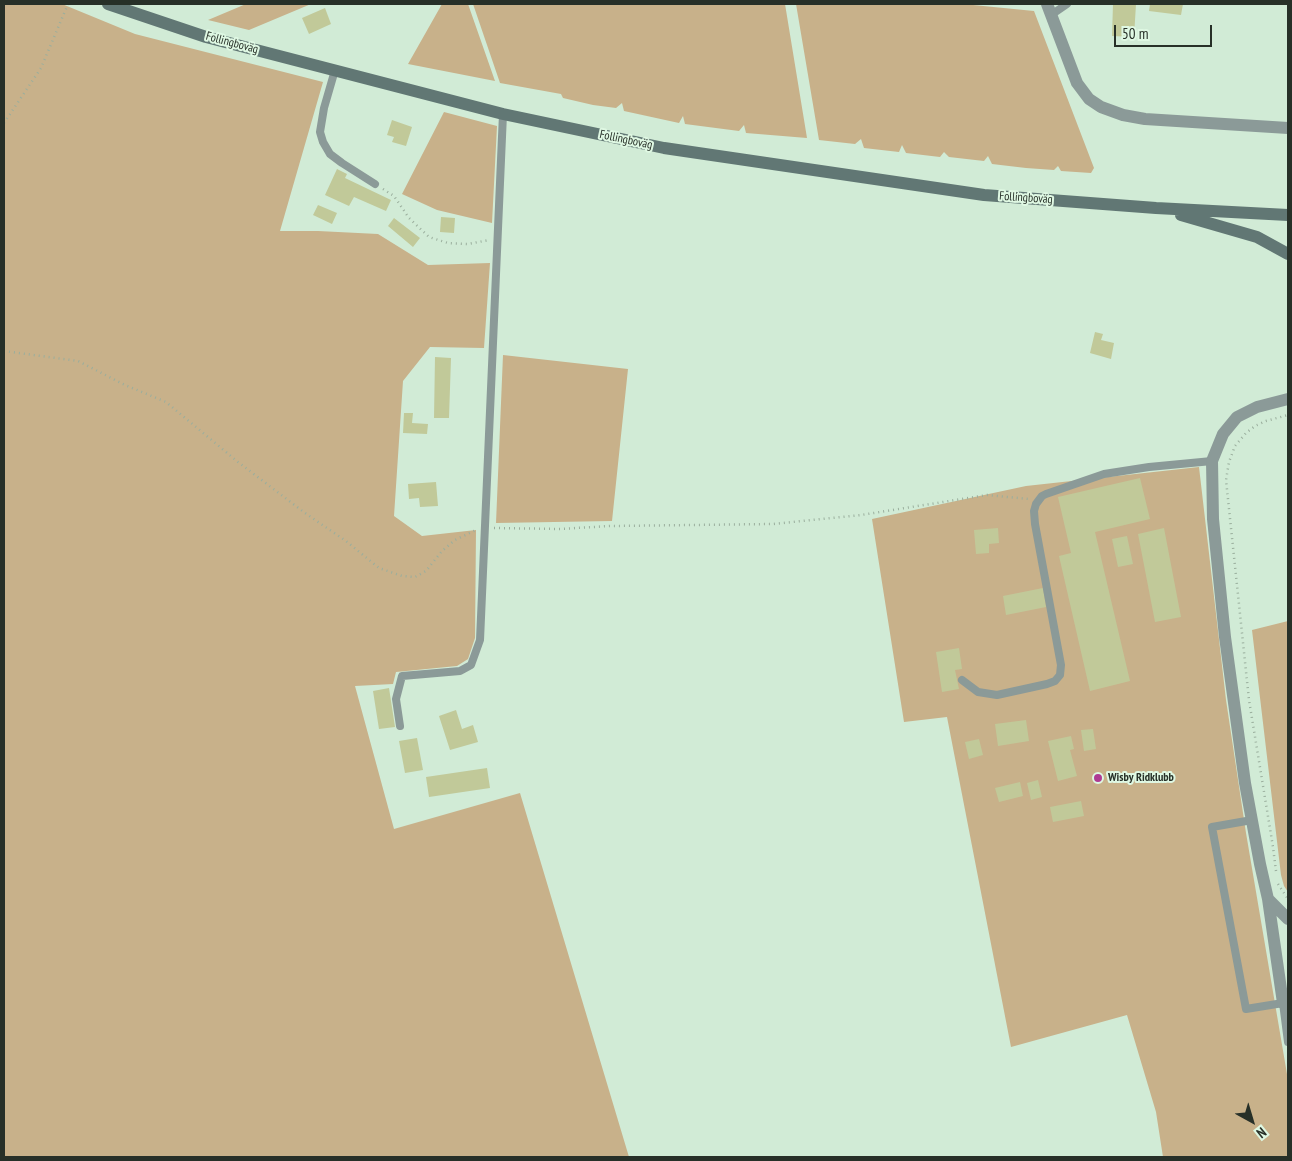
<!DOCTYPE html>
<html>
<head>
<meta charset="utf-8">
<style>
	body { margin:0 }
	#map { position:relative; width:1292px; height:1161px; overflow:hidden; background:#d1ebd6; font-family:"PT Sans Narrow",sans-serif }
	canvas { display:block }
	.frame { position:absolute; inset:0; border:5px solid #273028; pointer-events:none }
	.north { position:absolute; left:1227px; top:1096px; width:50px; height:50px; -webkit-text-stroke:4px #dff8e3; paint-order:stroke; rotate:141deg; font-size:14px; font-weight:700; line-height:20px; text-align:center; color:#273028 }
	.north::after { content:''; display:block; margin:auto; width:18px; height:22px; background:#273028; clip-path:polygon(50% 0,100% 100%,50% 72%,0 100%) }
	.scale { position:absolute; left:1114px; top:25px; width:98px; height:22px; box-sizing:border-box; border:2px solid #273028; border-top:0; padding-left:6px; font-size:15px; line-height:18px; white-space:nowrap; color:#273028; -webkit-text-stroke:4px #dff8e3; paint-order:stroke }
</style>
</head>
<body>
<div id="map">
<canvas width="1292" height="1161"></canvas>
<div class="frame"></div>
<div class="north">N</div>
<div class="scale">50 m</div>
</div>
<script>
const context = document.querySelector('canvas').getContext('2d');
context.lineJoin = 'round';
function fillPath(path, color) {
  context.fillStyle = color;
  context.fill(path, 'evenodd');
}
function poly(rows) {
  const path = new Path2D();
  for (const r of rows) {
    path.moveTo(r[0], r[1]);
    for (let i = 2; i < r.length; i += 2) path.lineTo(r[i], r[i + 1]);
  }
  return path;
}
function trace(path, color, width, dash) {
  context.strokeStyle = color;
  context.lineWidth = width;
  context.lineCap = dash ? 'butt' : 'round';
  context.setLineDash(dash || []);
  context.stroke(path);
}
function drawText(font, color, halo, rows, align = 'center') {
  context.font = font + ' "PT Sans Narrow",sans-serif';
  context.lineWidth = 4;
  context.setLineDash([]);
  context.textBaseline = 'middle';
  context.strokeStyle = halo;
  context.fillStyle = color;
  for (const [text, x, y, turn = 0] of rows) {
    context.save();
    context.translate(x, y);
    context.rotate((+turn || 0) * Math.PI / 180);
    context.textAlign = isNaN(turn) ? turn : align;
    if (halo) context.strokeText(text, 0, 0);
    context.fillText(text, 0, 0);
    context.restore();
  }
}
fillPath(poly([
	[4,4,62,4,135,34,323,82,280,231,318,231,378,234,428,265,490,263,484,348,430,347,403,381,394,516,422,536,476,530,475,638,468,659,457,666,396,672,393,684,355,686,394,829,520,793,629,1157,4,1157],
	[246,4,311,4,249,30,208,20],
	[442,4,468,4,495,81,408,64],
	[473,4,785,4,807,138,746,133,744,125,739,131,685,124,683,116,679,123,624,111,622,103,616,108,593,105,563,98,561,94,500,83],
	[796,4,963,4,1034,11,1094,168,1091,173,1061,171,1058,166,1054,170,1026,168,992,164,988,156,984,161,949,157,944,152,940,157,906,153,902,145,899,152,864,148,861,139,855,144,819,140],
	[444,112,497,126,492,223,437,210,402,194],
	[503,355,628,369,612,521,496,523],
	[1199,467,1226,700,1246,833,1288,1080,1288,1157,1163,1157,1156,1112,1127,1015,1011,1047,947,717,904,722,872,519,1026,486],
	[1288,621,1288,892,1284,886,1281,875,1252,630]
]), '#c8b18a');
fillPath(poly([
	[1113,4,1136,4,1134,37,1112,36],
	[1150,4,1183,4,1181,15,1149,11],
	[325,8,331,24,309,34,302,18],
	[392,120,412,127,406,146,392,142,394,137,387,135],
	[337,169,347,174,345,178,391,200,386,211,354,197,349,206,325,195],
	[318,205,337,213,332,224,313,215],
	[441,217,455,218,454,233,440,232],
	[394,218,420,238,413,247,388,226],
	[1095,332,1103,334,1101,340,1114,343,1111,359,1090,353],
	[435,357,451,358,449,418,434,418],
	[404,413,413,413,412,423,428,424,427,434,403,433],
	[1140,478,1150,519,1095,532,1130,681,1090,691,1059,556,1071,553,1058,497],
	[436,482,438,506,420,507,419,498,409,499,408,484],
	[998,528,999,543,989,544,989,553,976,554,974,530],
	[1164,528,1181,617,1155,622,1138,534],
	[1127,536,1133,564,1118,567,1112,539],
	[1043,588,1046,607,1006,615,1003,596],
	[959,648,962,669,955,670,959,689,942,692,936,652],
	[389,688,395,727,379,729,373,691],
	[456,710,462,729,473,725,478,742,450,750,439,716],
	[1026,720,1029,741,998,746,995,724],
	[1093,729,1096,749,1084,751,1081,730],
	[1071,736,1074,749,1070,750,1077,776,1058,781,1048,741],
	[417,738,423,770,405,773,399,741],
	[979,739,983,755,969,759,965,742],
	[487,768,490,788,429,797,426,777],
	[1038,780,1042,797,1031,800,1027,783],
	[1020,782,1023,796,999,802,995,788],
	[1081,801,1084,816,1053,822,1050,807]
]), '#c1c999');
trace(poly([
	[4,123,41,68,68,4],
	[383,189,394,196,409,218,429,237,448,243,468,244,489,240],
	[4,351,78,361,125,385,166,402,238,462,305,513,346,541,379,568,402,576,415,577,426,571,442,551,455,540,476,530],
	[494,528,560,529,610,526,773,524,861,515,987,495,1029,499],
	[1276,871,1273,847,1249,700,1226,480,1229,462,1235,446,1246,433,1255,426,1266,421,1288,415],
	[1278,884,1288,899]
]), '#9aae9d', 2.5, [1, 4]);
trace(poly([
	[1051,15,1067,4],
	[335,70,324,108,320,132,323,142,330,154,342,163,375,184],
	[962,680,978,692,997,695,1047,684,1055,681,1060,675,1061,665,1035,524,1034,511,1036,504,1042,496,1046,494,1104,474,1149,467,1212,461],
	[400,726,396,699,402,676,460,671,471,665,480,640,503,114],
	[1252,820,1212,827,1246,1009,1283,1003,1288,1042]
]), '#8b9a98', 8);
trace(poly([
	[1047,4,1077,83,1089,99,1101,107,1123,115,1145,119,1288,128],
	[1288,399,1257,407,1237,417,1223,434,1212,461,1213,519,1225,637,1245,783,1260,864,1268,899,1283,1003,1288,1003],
	[1268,899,1288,919]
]), '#8b9a98', 12);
trace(poly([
	[108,4,206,37,503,114,664,148,984,195,1156,208,1288,215],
	[1181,215,1257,237,1288,254]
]), '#617774', 12);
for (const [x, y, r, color] of [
	[1098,778,5,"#af3b93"]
]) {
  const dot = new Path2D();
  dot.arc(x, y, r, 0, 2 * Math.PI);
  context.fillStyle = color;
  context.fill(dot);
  trace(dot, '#dff8e3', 2);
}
drawText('12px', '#273028', '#dff8e3', [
	["Follingboväg",232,43,15],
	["Follingboväg",626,140,12],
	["Follingboväg",1026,198,4]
]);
drawText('bold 12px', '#273028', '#dff8e3', [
	["Wisby Ridklubb",1108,778]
], 'left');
</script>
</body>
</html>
